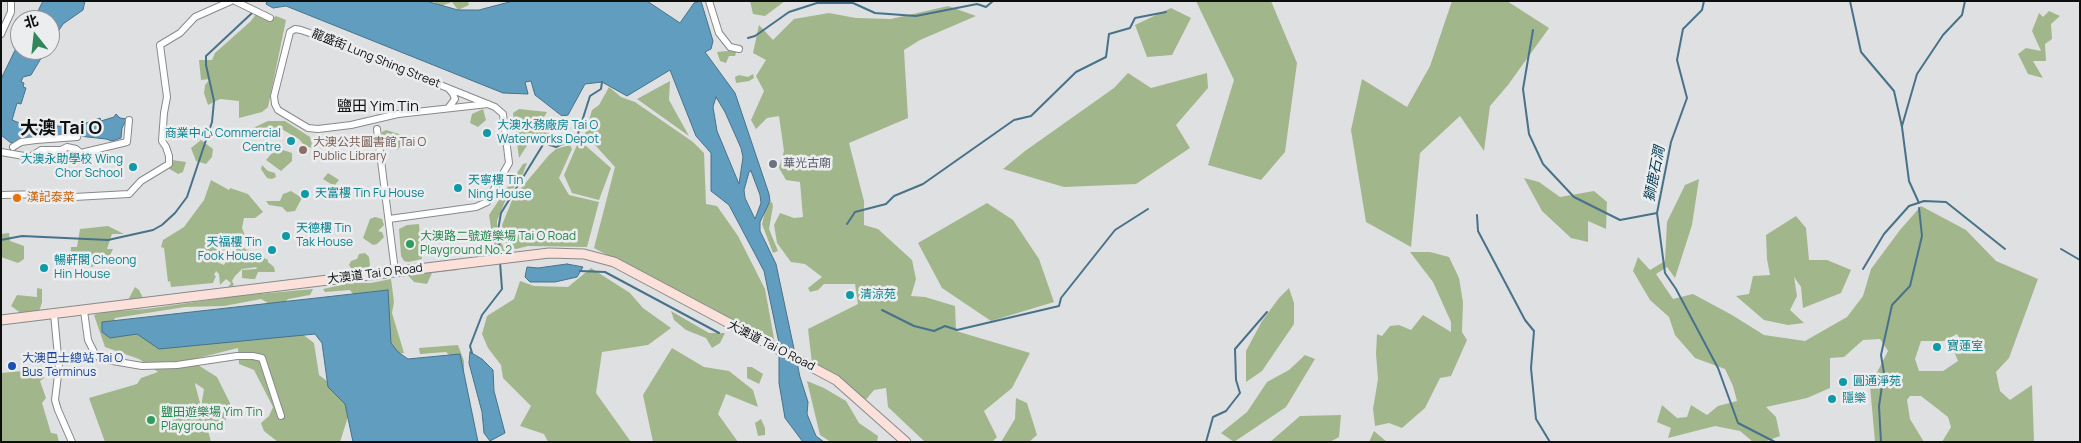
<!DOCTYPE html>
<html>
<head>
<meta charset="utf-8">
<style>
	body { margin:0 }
	#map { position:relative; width:2081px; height:443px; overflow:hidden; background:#dfe0e2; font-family:Manrope,"Noto Sans SC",sans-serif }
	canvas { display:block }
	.frame { position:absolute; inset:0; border:2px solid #0d0e0e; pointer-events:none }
	.north { position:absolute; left:10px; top:10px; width:50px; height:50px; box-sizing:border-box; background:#ecedef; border:1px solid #939495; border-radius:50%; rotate:344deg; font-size:14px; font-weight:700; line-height:20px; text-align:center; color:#0d0e0e }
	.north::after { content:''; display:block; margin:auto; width:18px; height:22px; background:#31875b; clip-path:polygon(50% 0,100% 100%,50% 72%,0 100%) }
</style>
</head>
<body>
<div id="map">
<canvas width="2081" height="443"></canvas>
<div class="frame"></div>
<div class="north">北</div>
</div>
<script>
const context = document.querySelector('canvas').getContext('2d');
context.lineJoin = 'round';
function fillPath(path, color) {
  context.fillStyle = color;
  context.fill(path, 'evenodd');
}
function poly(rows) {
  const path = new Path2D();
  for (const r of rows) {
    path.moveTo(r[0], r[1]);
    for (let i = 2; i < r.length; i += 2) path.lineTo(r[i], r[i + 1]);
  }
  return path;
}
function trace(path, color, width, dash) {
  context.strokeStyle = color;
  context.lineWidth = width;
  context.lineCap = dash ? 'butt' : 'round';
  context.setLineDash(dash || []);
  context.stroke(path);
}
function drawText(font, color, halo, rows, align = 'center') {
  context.font = font + ' Manrope,"Noto Sans SC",sans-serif';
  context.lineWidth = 5;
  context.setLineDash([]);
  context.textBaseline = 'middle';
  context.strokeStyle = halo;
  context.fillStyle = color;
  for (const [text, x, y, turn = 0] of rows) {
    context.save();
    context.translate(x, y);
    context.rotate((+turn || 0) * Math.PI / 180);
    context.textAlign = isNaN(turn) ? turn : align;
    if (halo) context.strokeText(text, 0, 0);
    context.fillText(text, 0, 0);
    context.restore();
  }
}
fillPath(poly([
	[432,1,468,1,469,5,458,10,452,2,441,6],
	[750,1,785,1,765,16,753,14],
	[1196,1,1271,1,1297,63,1285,152,1261,180,1208,165,1234,80],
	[1452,1,1507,1,1549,28,1508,85,1490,106,1484,151,1460,116,1420,153,1411,247,1366,222,1351,130,1362,79,1407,107,1430,66],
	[948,6,976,16,920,40,904,50,908,118,849,143,864,201,864,225,878,229,912,260,916,279,911,296,925,297,955,306,956,331,1030,353,1012,388,984,411,997,437,992,442,925,442,888,407,886,388,874,390,864,402,812,363,808,329,858,304,855,284,824,284,818,290,810,292,808,288,822,277,805,264,791,262,777,243,774,225,780,213,794,218,803,217,800,182,786,180,779,168,784,151,779,116,767,118,756,129,751,120,764,91,756,76,766,60,753,53,759,25,773,40,794,19,829,13,856,18,891,19],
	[1171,8,1191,18,1172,55,1147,57,1135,25],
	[2049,11,2060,16,2051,24,2052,39,2045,44,2046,61,2033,61,2043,78,2028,74,2018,54,2026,48,2041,51,2032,31,2039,13,2043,17],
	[256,14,269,20,276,16,286,20,268,107,262,112,239,118,239,101,220,99,208,105,204,93,205,85,210,79,201,80,199,60,212,60,215,53,251,21],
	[737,50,735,56,729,56,726,63,720,61,717,52],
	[1128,73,1151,88,1207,73,1208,88,1176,125,1190,148,1136,184,1064,187,1003,169,1025,151,1114,88],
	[753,74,754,78,749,81,736,83,735,77,739,75,748,77],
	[670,81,669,100,689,136,637,99],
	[609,87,621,97,635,102,693,142,704,153,706,204,717,206,738,236,765,289,775,344,710,307,677,292,594,248,615,167,585,134,592,110,599,105],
	[483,109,486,120,478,127,470,123,472,114],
	[519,109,547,112,541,122,548,124,549,130,548,139,538,143,533,136,519,158,513,113],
	[268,121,285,121,310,137,313,148,305,146,299,139,278,127,272,129,268,136,256,133,252,139,247,136,253,128],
	[386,130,405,136,403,144,397,150,382,141,382,132],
	[201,140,213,149,212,157,206,164,196,161,191,148],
	[570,145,572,149,559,178,569,195,599,202,587,247,528,246,516,249,507,246,502,225,513,198,549,155,556,149],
	[577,145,586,146,611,168,599,200,572,193,564,175],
	[283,150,292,153,292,161,281,171,266,160,272,153],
	[172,160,186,162,183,172,178,174,168,168],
	[527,163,522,176,506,199,497,221,497,235,506,252,495,253,489,215,523,164],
	[262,165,268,171,275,173,276,177,272,179,267,178,261,169],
	[328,173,339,180,334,186,323,179],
	[1524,178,1539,182,1560,197,1594,191,1607,202,1606,229,1588,221,1588,242,1571,238,1542,211],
	[1699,179,1692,225,1675,278,1667,267,1656,274,1673,299,1693,294,1732,315,1764,335,1805,341,1847,317,1863,296,1871,269,1900,230,1921,206,1966,230,1996,261,2038,279,2009,358,1996,372,2000,391,2010,400,2032,385,2034,442,1942,442,1951,427,1948,417,1921,396,1910,396,1907,400,1910,419,1924,442,1875,442,1870,386,1888,351,1880,339,1863,340,1844,357,1830,358,1830,388,1807,398,1766,407,1776,417,1780,436,1764,442,1753,442,1740,431,1715,426,1668,438,1671,428,1657,422,1662,405,1677,418,1687,417,1691,405,1707,415,1718,406,1737,401,1733,386,1725,369,1695,358,1675,335,1669,317,1650,300,1633,271,1638,257,1650,270,1665,261,1667,222,1685,185],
	[1957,334,1963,344,1953,349,1958,361,1943,371,1919,371,1915,359,1921,341,1944,341],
	[211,180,229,190,230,188,248,194,263,212,255,218,244,218,242,228,246,238,238,240,233,239,219,263,224,265,235,244,268,260,268,262,274,267,275,272,258,272,255,279,251,279,242,278,242,270,256,269,257,267,242,269,235,276,232,281,234,285,227,289,231,283,226,279,220,285,219,274,216,271,214,275,216,276,213,283,171,287,170,281,168,282,164,248,161,247,163,240,184,227,204,200],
	[291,191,302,198,295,211,287,212,282,207,269,205,266,201,280,201,283,194],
	[772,202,773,206,769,229,778,251,773,253,762,224,767,203],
	[987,203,1013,220,1039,259,1054,302,991,321,942,288,918,243],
	[1796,216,1806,228,1809,260,1827,260,1851,270,1841,293,1803,308,1801,287,1794,277,1797,296,1790,310,1804,323,1788,325,1764,320,1736,296,1749,294,1753,276,1770,275,1767,259,1766,235],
	[375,217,382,219,384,225,378,231,382,232,384,237,377,244,373,245,363,238,370,219],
	[419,224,422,259,408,262,404,261,401,256,399,229,407,225],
	[108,226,124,234,112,234,107,249,113,249,107,262,91,267,70,263,71,247,77,247,80,229],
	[9,233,10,241,24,246,24,259,18,263,1,257,1,234],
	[1410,252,1430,252,1449,257,1459,278,1463,302,1462,332,1467,340,1451,376,1440,378,1425,408,1402,428,1389,423,1375,426,1373,409,1378,379,1376,354,1377,334,1382,336,1390,326,1399,325,1411,330,1423,315,1451,332,1451,322,1433,282],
	[365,253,369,257,370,265,367,272,354,273,349,265,351,261,357,259,359,254],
	[457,266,458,270,432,273,427,284,414,282,405,272],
	[591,268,630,293,643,308,671,328,648,345,602,352,596,393,631,442,548,442,544,434,520,426,531,406,503,378,501,365,488,348,482,334,487,316,514,299,520,281,534,286,568,287],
	[391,279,394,302,392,313,404,353,396,354,350,290,325,292,323,289,351,283,371,283],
	[135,287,139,290,144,300,128,300],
	[37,288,42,289,42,302,39,312,22,314,11,306,17,295,37,297],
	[1289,288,1294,303,1294,324,1262,371,1246,382,1246,351,1262,321,1279,298],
	[313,289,310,295,288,299,278,309,261,299,224,306,185,307,115,318,111,327,293,327,314,343,319,375,353,401,340,442,278,442,264,431,261,423,269,416,273,407,254,370,239,364,238,348,190,360,217,377,231,405,222,430,206,423,211,442,105,442,89,398,137,384,141,378,158,372,139,359,105,347,94,315,104,312,146,309,237,296],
	[195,383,204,389,201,407,195,384],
	[671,311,709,333,725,333,720,343,712,348,706,338,686,330,674,320],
	[458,345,464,361,464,383,457,362,446,352,420,354,419,348],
	[672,348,704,367,729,371,753,390,758,407,726,394,718,414,738,442,653,442,643,395],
	[1305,355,1315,359,1286,407,1234,442,1221,433,1247,412,1267,382,1289,370],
	[747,367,752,367,763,374,759,384,747,378],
	[43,369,44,378,40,381,46,398,42,403,51,433,57,434,59,442,1,442,1,373],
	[807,381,824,388,846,401,859,423,878,436,877,442,831,442,820,435],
	[1016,398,1027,403,1037,435,1029,442,1001,442,1015,419],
	[1341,415,1339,437,1330,442,1270,442,1300,416],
	[761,419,765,428,765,435,758,436,755,423],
	[1374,431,1387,442,1369,442]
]), '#a2b68c');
const water = poly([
	[43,1,85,1,83,10,63,24,50,44,50,20,26,20,27,15,36,15,43,1],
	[267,1,426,1,458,10,479,10,513,1,647,1,680,23,694,3,701,1,713,41,711,49,705,52,735,93,769,194,770,201,760,222,760,231,776,264,800,377,808,402,807,414,816,436,824,442,803,442,785,418,779,383,779,343,764,271,729,205,711,191,711,153,696,136,670,70,627,96,602,82,585,84,568,115,562,116,535,95,531,81,525,82,528,94,503,93,286,6,273,8,266,4,267,1],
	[716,97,725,112,741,148,743,157,739,184,717,131,713,107,716,97],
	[751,171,760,195,761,203,755,219,745,198,744,190,749,172,751,171],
	[20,40,20,50,46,50,31,75,23,77,21,82,24,83,23,87,26,88,21,104,17,103,12,120,22,124,75,127,100,118,101,121,114,117,116,114,120,118,127,119,122,128,121,138,112,141,106,139,70,135,11,143,1,135,1,79,20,40],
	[567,264,583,267,577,277,555,282,530,282,525,277,527,267,538,268,567,264],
	[388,290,391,343,398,352,408,359,460,354,478,442,353,442,345,404,328,387,322,343,315,334,159,349,137,334,110,338,102,332,102,322,388,290],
	[470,352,482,359,493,370,494,391,505,433,490,441,484,433,482,412,469,363,470,352]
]);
fillPath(water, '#609dbf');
trace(water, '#47728a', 1);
trace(poly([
	[1704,1,1702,10,1683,29,1677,60,1687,98,1671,142,1657,213,1665,273,1676,289,1718,368,1738,423,1775,442],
	[1850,1,1861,52,1894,91,1902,127,1909,181,1919,203],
	[1533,30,1523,89,1529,134,1543,164,1574,197,1620,220,1657,213],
	[748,38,755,36,789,12,817,3,853,3,875,13,916,16,977,4,986,7,993,1],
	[1902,126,1917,74,1943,35,1962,15,1965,1],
	[1477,215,1478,231,1525,320,1534,331,1531,368,1536,419,1550,442],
	[847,224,855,212,886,204,894,196,923,184,1014,120,1031,116,1076,72,1106,57,1109,34,1130,28,1135,18,1166,12],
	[1,240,22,236,108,240,153,230,162,225,175,213,187,197,212,122,214,101,206,65,206,56,252,13],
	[2061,249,2080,260],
	[500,257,498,230,501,213,544,143,556,147,577,137,590,96,601,89,602,82],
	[1863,269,1884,234,1909,206,1924,201,1946,202,2005,249],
	[580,271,605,272,719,333],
	[882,310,914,326,934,331,945,326,957,330,1059,306,1061,298,1115,230,1148,209],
	[472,353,470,346,482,315,502,289,500,262],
	[1206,442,1213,417,1226,411,1240,393,1236,380,1235,349,1267,312],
	[1881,442,1879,406,1884,373,1881,355,1892,305,1910,286,1922,236,1919,208]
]), '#47728a', 2);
const street = poly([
	[235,1,270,18],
	[709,1,719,33,730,47,739,49],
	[1,34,11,12,11,1],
	[449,89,453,94,455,99,449,107],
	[377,129,395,271],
	[13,147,21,142,36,140,77,137],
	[1,152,30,157,41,150,61,150,67,147,76,149,81,153,127,142,129,120],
	[1,195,44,194,74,197,129,194,141,181,169,164,169,156,166,147,162,141,164,113,167,97,160,45,180,33,195,17,231,1],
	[389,219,476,207,487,202,509,163,503,114,495,107,321,37,301,30,295,29,290,32,274,96,275,104,278,110,308,128,318,129,351,125,398,114,488,104],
	[84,311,88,340,95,354,101,359,142,366,177,365,237,356,253,356,262,358,281,416],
	[54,314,59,367,55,400,58,410,72,442]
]);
const secondary = poly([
	[1,320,549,253,584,254,614,262,836,380,906,442]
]);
trace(street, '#88898b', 8);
trace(secondary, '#88898b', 11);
trace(street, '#fff', 6);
trace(secondary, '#fbe1da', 9);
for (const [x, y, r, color] of [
	[487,133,5,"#0f9aa8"],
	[291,141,5,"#0f9aa8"],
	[303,150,5,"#8d6e63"],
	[773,164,5,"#6b7280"],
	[133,167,5,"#0f9aa8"],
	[458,188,5,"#0f9aa8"],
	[305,194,5,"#0f9aa8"],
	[17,198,5,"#e8710a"],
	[286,236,5,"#0f9aa8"],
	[410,244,5,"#2e9e5b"],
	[272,250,5,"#0f9aa8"],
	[44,268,5,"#0f9aa8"],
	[850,295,5,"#0f9aa8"],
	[1937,347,5,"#0f9aa8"],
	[12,366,5,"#1a4fb4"],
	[1843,382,5,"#0f9aa8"],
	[1832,399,5,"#0f9aa8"],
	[151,420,5,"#2e9e5b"]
]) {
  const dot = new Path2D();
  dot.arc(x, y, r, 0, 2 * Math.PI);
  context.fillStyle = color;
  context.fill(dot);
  trace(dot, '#ecedef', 2);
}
drawText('12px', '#0d0e0e', '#ecedef', [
	["龍盛街 Lung Shing Street",376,59,22],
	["大澳道 Tai O Road",375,274,-7],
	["大澳道 Tai O Road",771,346,27]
]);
drawText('12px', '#0d838f', '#ecedef', [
	["大澳水務廠房 Tai O",497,126],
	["Waterworks Depot",497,140],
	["商業中心 Commercial",281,134,"right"],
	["Centre",281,148,"right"],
	["大澳永助學校 Wing",123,160,"right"],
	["Chor School",123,174,"right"],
	["天寧樓 Tin",468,181],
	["Ning House",468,195],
	["天富樓 Tin Fu House",315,194],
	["天德樓 Tin",296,229],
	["Tak House",296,243],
	["天福樓 Tin",262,243,"right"],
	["Fook House",262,257,"right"],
	["暢軒閣 Cheong",54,261],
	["Hin House",54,275],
	["清涼苑",860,295],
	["寶蓮室",1947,347],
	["圓通淨苑",1853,382],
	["隱樂",1842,399]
], 'left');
drawText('12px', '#785e54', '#ecedef', [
	["大澳公共圖書館 Tai O",313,143],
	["Public Library",313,157]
], 'left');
drawText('12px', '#5b616d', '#ecedef', [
	["華光古廟",783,164]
], 'left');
drawText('12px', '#c56008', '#ecedef', [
	["漢記泰菜",27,198]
], 'left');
drawText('12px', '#27864d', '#ecedef', [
	["大澳路二號遊樂場 Tai O Road",420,237],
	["Playground No. 2",420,251],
	["鹽田遊樂場 Yim Tin",161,413],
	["Playground",161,427]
], 'left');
drawText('12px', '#164399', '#ecedef', [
	["大澳巴士總站 Tai O",22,359],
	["Bus Terminus",22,373]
], 'left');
drawText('italic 14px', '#073d55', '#ecedef', [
	["獅鹿石澗",1655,174,-79]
]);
drawText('15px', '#0d0e0e', '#ecedef', [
	["鹽田 Yim Tin",378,107]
]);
drawText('bold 18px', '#0d0e0e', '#ecedef', [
	["大澳 Tai O",61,129]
]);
</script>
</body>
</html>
